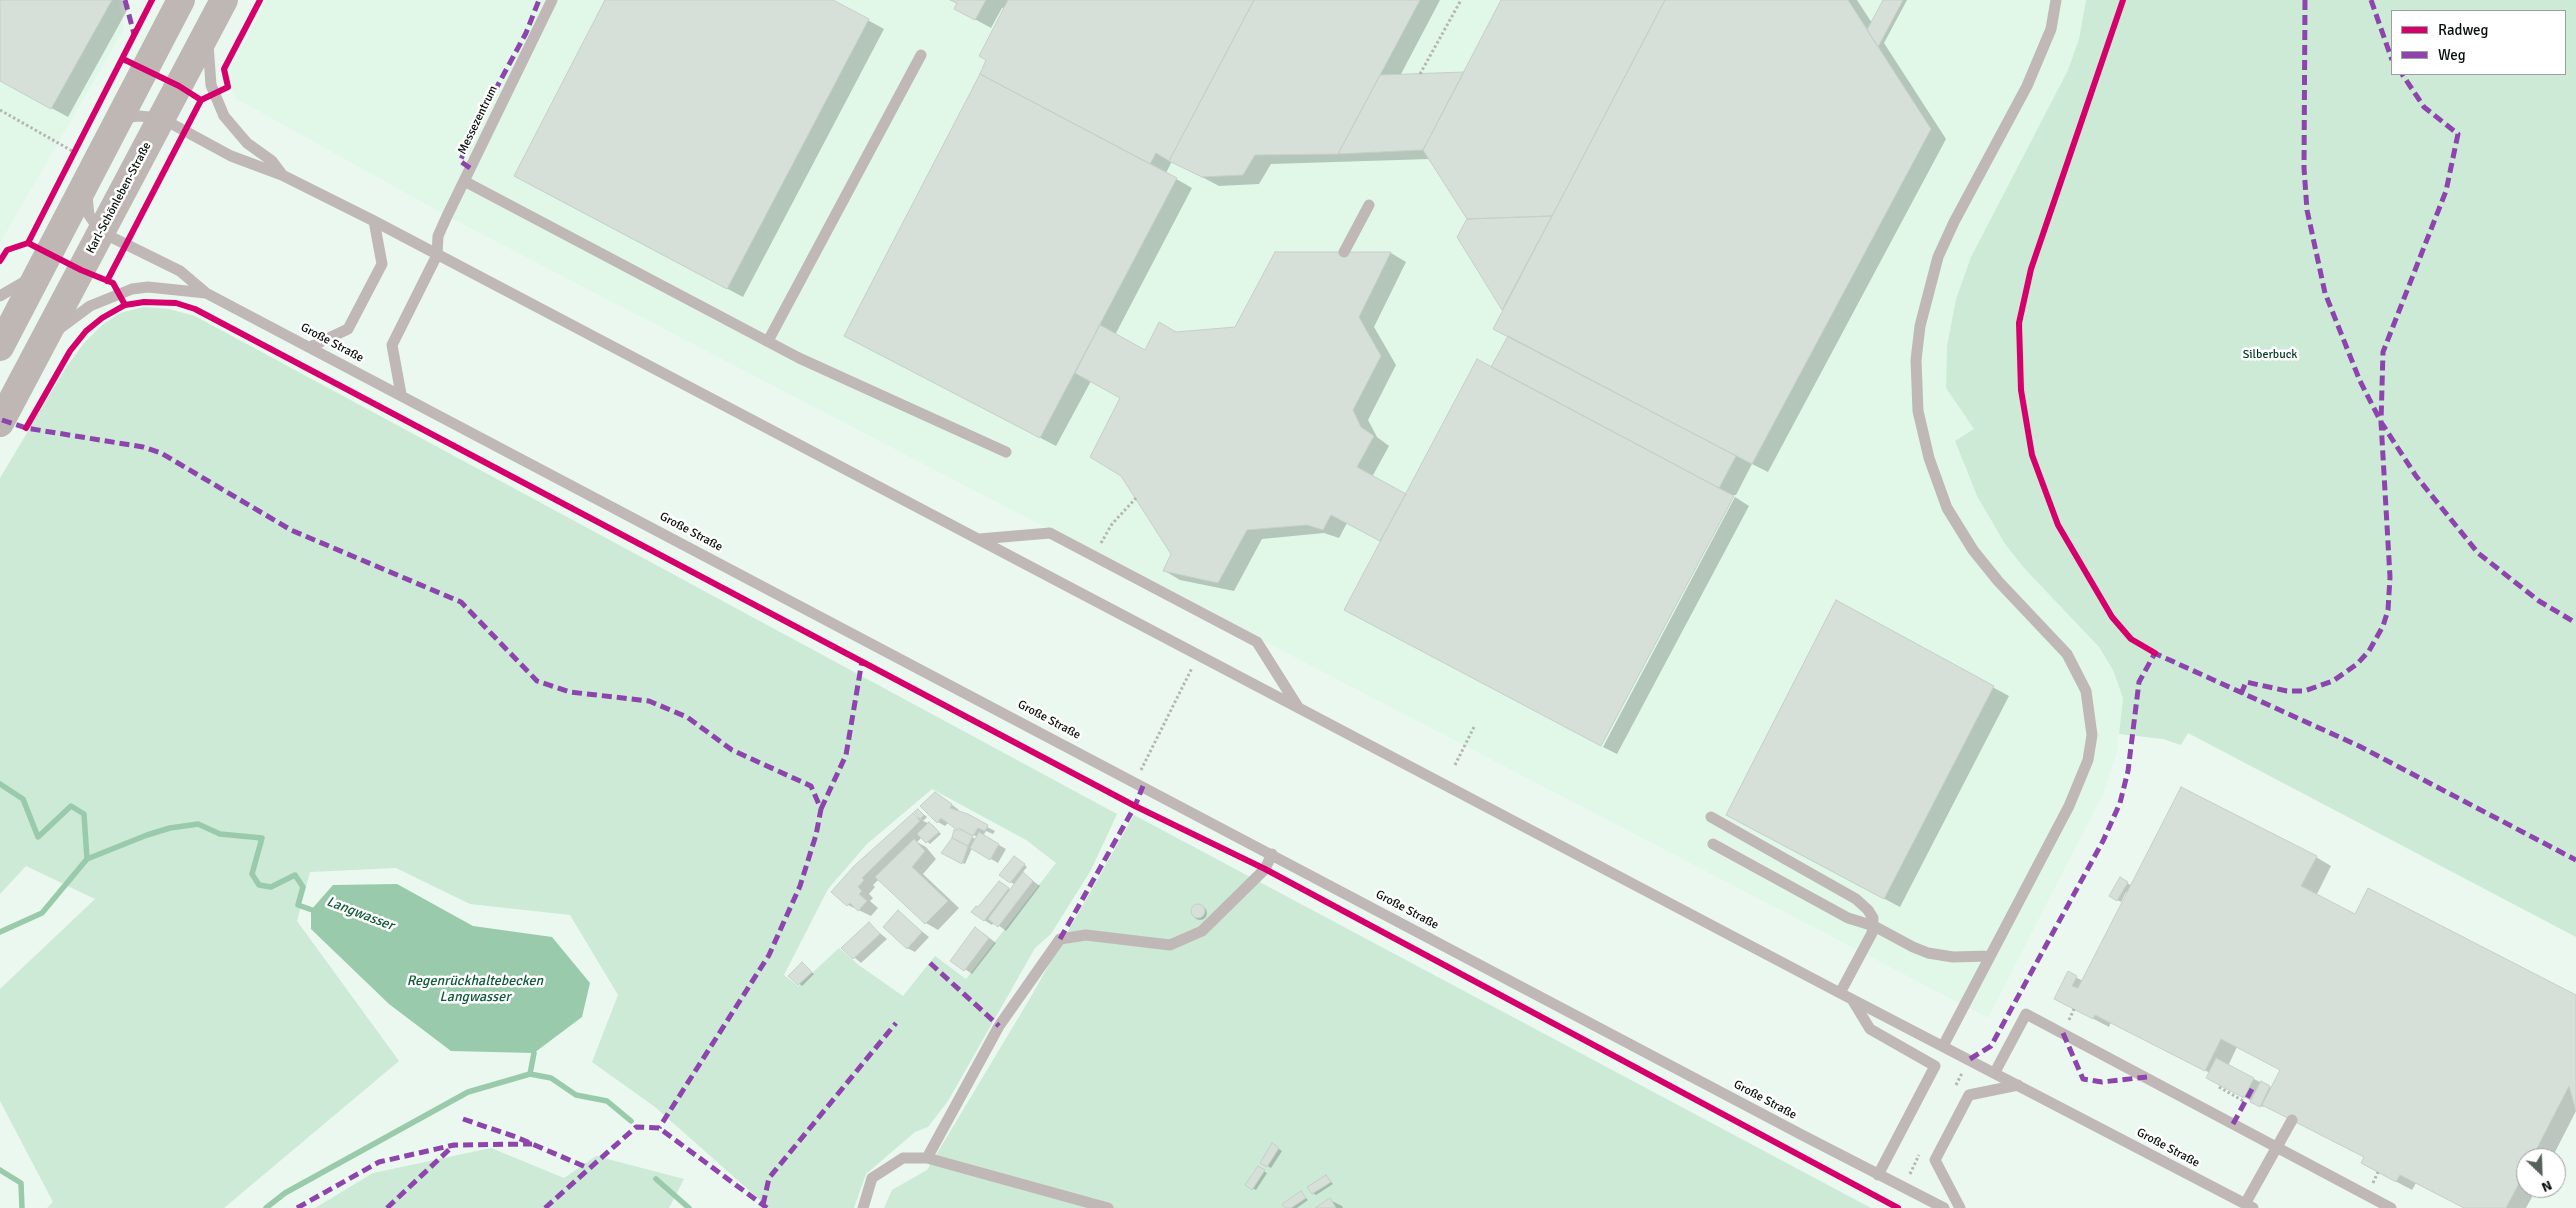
<!DOCTYPE html>
<html>
<head>
<meta charset="utf-8">
<style>
	body { margin:0 }
	#map { position:relative; width:2576px; height:1208px; overflow:hidden; background:#ebf8ef; font-family:Signika,sans-serif }
	canvas { display:block }
	.legend { position:absolute; left:2391px; top:10px; width:175px; height:65px; box-sizing:border-box; background:#fff; border:1px solid #9c9f9d; margin:0; padding:6px 9px; list-style:none; font-size:15px; color:#08100b }
	.legend li { display:flex; align-items:center; gap:10px; height:25px }
	.legend b { width:25px; border:1px solid #9c9f9d }
	.north { position:absolute; left:2516px; top:1148px; width:50px; height:50px; box-sizing:border-box; background:#fff; border:1px solid #9c9f9d; border-radius:50%; rotate:156deg; font-size:14px; font-weight:700; line-height:20px; text-align:center; color:#08100b }
	.north::after { content:''; display:block; margin:auto; width:18px; height:22px; background:#57615b; clip-path:polygon(50% 0,100% 100%,50% 72%,0 100%) }
</style>
</head>
<body>
<div id="map">
<canvas width="2576" height="1208"></canvas>
<ul class="legend">
<li><b style="height:6px;background:#d6006c"></b>Radweg</li>
<li><b style="height:6px;background:#8e44ad"></b>Weg</li>
</ul>
<div class="north">N</div>
</div>
<script>
const context = document.querySelector('canvas').getContext('2d');
context.lineJoin = 'round';
function fillPath(path, color) {
  context.fillStyle = color;
  context.fill(path, 'evenodd');
}
function poly(rows) {
  const path = new Path2D();
  for (const r of rows) {
    if (r.length === 3) {
      path.moveTo(r[0] + r[2], r[1]);
      path.arc(r[0], r[1], r[2], 0, 2 * Math.PI);
      continue;
    }
    path.moveTo(r[0], r[1]);
    for (let i = 2; i < r.length; i += 2) path.lineTo(r[i], r[i + 1]);
  }
  return path;
}
function trace(path, color, width, dash) {
  context.strokeStyle = color;
  context.lineWidth = width;
  context.lineCap = dash ? 'butt' : 'round';
  context.setLineDash(dash || []);
  context.stroke(path);
}
function drawText(font, color, halo, rows, align = 'center') {
  context.font = font + ' Signika,sans-serif';
  context.lineWidth = 5;
  context.setLineDash([]);
  context.textBaseline = 'middle';
  context.strokeStyle = halo;
  context.fillStyle = color;
  for (const [text, x, y, turn = 0] of rows) {
    context.save();
    context.translate(x, y);
    context.rotate((+turn || 0) * Math.PI / 180);
    context.textAlign = isNaN(turn) ? turn : align;
    if (halo) context.strokeText(text, 0, 0);
    context.fillText(text, 0, 0);
    context.restore();
  }
}
fillPath(poly([
	[0,0,119,0,124,29,0,243],
	[266,0,2086,0,2079,39,2068,70,1971,257,1956,299,1947,346,1946,388,1974,429,1964,468,1991,521,2025,569,2099,647,2113,670,2123,698,2116,755,2103,794,1988,1018,447,216,237,99,229,85,228,73]
]), '#e1f8e8');
fillPath(poly([
	[2086,0,2576,0,2576,937,2188,733,2181,745,2163,739,2119,734,2123,698,2113,670,2099,647,2025,569,2005,544,1977,496,1955,441,1974,429,1946,388,1947,346,1956,299,1971,257,2068,70,2079,39],
	[2392,11,2565,11,2565,74,2392,74],
	[144,307,169,309,195,316,1117,814,1091,870,1051,934,1035,948,948,1101,928,1127,915,1132,866,1174,854,1208,769,1208,655,1107,592,1062,618,995,570,915,470,904,396,868,310,872,297,921,399,1061,224,1208,47,1208,53,1202,0,1101,0,989,95,899,26,866,0,894,0,478,67,366,84,343,102,325,120,313],
	[932,789,1026,840,1056,863,966,979,935,956,903,996,860,966,839,948,798,986,784,975,828,889,867,844],
	[1134,815,1871,1208,884,1208,892,1190,927,1170,1029,1000],
	[491,1148,564,1178,596,1156,684,1179,669,1208,315,1208,373,1173]
]), '#ccead6');
fillPath(poly([
	[397,884,473,926,552,937,590,983,582,1017,534,1053,451,1051,389,1004,311,929,311,910,333,885]
]), '#99caab');
fillPath(poly([
	[0,0,122,0,130,5,68,117,0,80],
	[607,0,831,0,884,29,743,297,531,185],
	[952,0,1440,0,1400,76,1464,73,1502,0,1857,0,1872,23,1884,0,1907,0,1884,43,1946,139,1768,472,1752,464,1736,495,1733,495,1600,745,1382,541,1347,523,1339,538,1324,533,1262,539,1234,591,1180,580,1165,571,1172,554,1121,398,1091,381,1056,446,861,344,981,75,1006,7,1002,8,991,28,971,17],
	[1430,159,1468,220,1459,237,1504,309,1509,337,1492,369,1406,495,1372,477,1389,446,1377,437,1368,420,1396,365,1374,327,1406,262,1391,253,1276,254,1235,328,1176,333,1146,351,1115,335,1192,188,1166,173,1172,161,1219,186,1259,184,1271,164],
	[1735,497,1749,506,1617,754,1603,747],
	[1836,602,2009,696,1900,907,1743,824],
	[943,798,959,810,958,812,995,831,993,834,986,831,983,836,1006,849,998,863,972,848,965,864,942,852,964,832,949,822,945,826,938,822],
	[967,831,979,838,978,840,965,834],
	[918,810,927,817,923,821,933,825,941,834,930,844,922,837,917,842,926,847,936,859,923,874,959,908,938,930,926,923,879,879,873,885,875,887,869,894,873,898,870,901,878,908,871,916,848,905,832,892,913,815,922,820,916,812],
	[2316,857,2331,866,2316,896,2355,915,2576,996,2576,1111,2552,1158,2526,1158,2526,1188,2537,1188,2526,1208,2464,1208,2416,1183,2412,1190,2378,1172,2365,1157,2265,1105,2263,1107,2215,1082,2210,1073,2111,1022,2109,1027,2071,1007,2068,973,2083,981,2128,893,2126,892,2121,902,2110,896,2121,879,2132,886],
	[2237,1047,2282,1070,2272,1088,2228,1066],
	[1017,859,1027,867,1022,873,1040,886,1006,931,994,922,992,925,984,920,979,909,1007,887,1011,890,1015,885,1001,875],
	[1200,913,7],
	[898,912,929,937,915,952,907,948],
	[869,924,887,939,861,963,843,948],
	[983,933,996,943,972,974,952,960],
	[802,964,814,974,802,986,790,976],
	[1273,1145,1282,1151,1271,1168,1261,1162],
	[1258,1168,1267,1173,1256,1190,1247,1185],
	[1326,1176,1333,1184,1316,1195,1313,1193],
	[1301,1193,1308,1200,1297,1208,1286,1208],
	[1330,1200,1342,1206,1343,1208,1317,1208]
]), '#0003');
trace(poly([
	[0,784,23,799,38,837,71,806,84,814,87,859],
	[0,932,42,913,87,859,147,835,170,828,198,824,220,834,262,838,252,874,259,885,271,887,295,875,303,887,298,905,318,912],
	[531,1046,534,1053,530,1074,551,1078,576,1095,607,1101,631,1121],
	[0,1170,21,1183,22,1208],
	[656,1179,689,1208],
	[266,1208,285,1193,468,1092,530,1074]
]), '#99caab', 5.5);
const building = poly([
	[0,0,112,0,51,109,0,81,0,0],
	[605,0,833,0,869,19,727,289,514,176,605,0],
	[950,0,986,0,975,20,954,9,957,3,950,0],
	[1008,0,1254,0,1169,161,1156,153,1150,164,980,74,986,60,979,56,1008,0],
	[1254,0,1420,0,1338,154,1255,155,1243,175,1202,177,1169,161,1254,0],
	[1501,0,1665,0,1552,216,1467,219,1423,150,1501,0],
	[1665,0,1848,0,1931,129,1752,464,1493,329,1665,0],
	[1883,0,1903,0,1878,47,1867,30,1883,0],
	[1464,72,1423,150,1338,154,1380,75,1464,72],
	[980,74,1177,178,1040,438,844,336,980,74],
	[1552,216,1502,310,1457,237,1467,219,1552,216],
	[1275,252,1391,252,1359,317,1381,356,1353,410,1361,427,1374,436,1357,467,1406,494,1380,541,1331,515,1323,530,1307,525,1247,530,1218,583,1163,571,1171,554,1121,476,1090,457,1120,398,1075,373,1100,325,1145,350,1159,322,1176,332,1235,327,1275,252],
	[1508,336,1736,456,1719,488,1491,367,1508,336],
	[1477,359,1734,496,1601,746,1344,610,1477,359],
	[1836,600,1994,686,1884,899,1726,815,1836,600],
	[2181,787,2317,856,2301,886,2355,914,2368,888,2576,995,2576,1112,2569,1086,2532,1158,2526,1158,2526,1170,2506,1208,2464,1208,2400,1175,2396,1182,2361,1163,2364,1157,2262,1105,2280,1070,2221,1039,2205,1071,2095,1015,2093,1019,2054,999,2068,971,2077,976,2072,986,2078,988,2181,787],
	[935,792,952,804,950,808,968,814,988,825,985,831,978,828,973,836,959,828,957,830,941,818,937,823,920,806,935,792],
	[918,809,924,815,920,819,914,812,918,809],
	[913,813,920,821,862,878,864,880,858,887,862,891,859,894,867,901,858,911,850,903,847,906,831,892,854,866,913,813],
	[929,822,939,832,926,843,917,834,929,822],
	[954,830,962,830,973,836,968,846,952,838,954,830],
	[979,832,999,844,990,860,970,848,979,832],
	[952,838,968,846,962,864,941,853,952,838],
	[914,839,925,851,912,867,948,901,925,924,875,877,914,839],
	[1014,856,1025,864,1010,883,999,875,1014,856],
	[1023,872,1033,881,998,927,988,919,1023,872],
	[2120,877,2128,882,2117,901,2109,896,2120,877],
	[999,881,1009,888,984,921,971,912,976,906,978,907,999,881],
	[1198,911,7],
	[898,910,922,932,907,949,883,927,898,910],
	[869,922,880,934,853,959,841,948,869,922],
	[975,927,989,938,964,971,950,961,975,927],
	[802,962,812,972,798,985,788,976,802,962],
	[2216,1058,2254,1078,2244,1098,2206,1078,2216,1058],
	[2261,1081,2270,1086,2260,1107,2250,1102,2261,1081],
	[1272,1143,1279,1148,1267,1167,1260,1163,1272,1143],
	[1258,1166,1265,1170,1252,1190,1245,1185,1258,1166],
	[1326,1175,1331,1182,1312,1194,1307,1187,1326,1175],
	[1301,1191,1306,1198,1291,1208,1285,1208,1282,1204,1301,1191],
	[1330,1198,1336,1208,1315,1208,1330,1198]
]);
fillPath(building, '#d6e0d9');
trace(building, '#c5d0c8', 1);
trace(poly([
	[1420,74,1461,0],
	[0,110,74,152],
	[1101,543,1112,524,1136,498],
	[1455,765,1475,725],
	[1141,770,1192,668],
	[2069,1020,2074,1009],
	[1956,1085,1962,1073],
	[2219,1087,2245,1102],
	[1910,1174,1919,1155],
	[2373,1183,2378,1172]
]), '#b5b6b2', 3, [2.5, 2.5]);
trace(poly([
	[208,44,211,85,224,116,247,143,272,161,281,173],
	[122,118,139,116,161,118,231,156,282,175,374,221,1840,993,2253,1208],
	[464,181,799,358,1006,452],
	[87,196,89,215,101,232,180,271,206,293,1804,1136,1944,1208],
	[1344,252,1369,205],
	[0,296,29,279],
	[59,329,90,306,132,289,148,287,206,293],
	[768,341,921,55],
	[310,347,348,329,382,264,374,221],
	[401,394,392,345,437,255,438,236,447,216,552,0],
	[979,539,1050,533,1257,642,1298,707],
	[1711,817,1856,899,1868,910,1873,918,1872,933,1840,993],
	[1713,844,1848,918,1874,926,1913,947,1928,953,1953,957,1990,956],
	[1853,1001,1870,1029,1935,1066,1878,1175],
	[1943,1046,2069,806,2088,760,2092,735,2086,691,2067,654,1998,581,1973,550,1947,508,1929,458,1918,411,1916,360,1920,326,1938,257,1954,222,2027,86,2051,29,2056,0],
	[1995,1072,2026,1014,2391,1208],
	[927,1158,999,1026,1060,939,1086,935,1170,945,1202,931,1265,869,1272,854],
	[2245,1204,2292,1120],
	[863,1208,872,1178,903,1158,927,1158,1108,1208],
	[1960,1208,1935,1160,1969,1095,2018,1085]
]), '#c0b8b6', 11);
trace(poly([
	[0,347,181,0],
	[0,423,224,0]
]), '#beb7b4', 28);
trace(poly([
	[125,0,134,34],
	[2305,0,2304,168,2307,210,2325,293,2360,381,2381,422,2416,476,2478,553,2539,601,2576,623],
	[2371,0,2392,60],
	[470,168,460,161,485,109,526,33,539,0],
	[2,420,26,428,143,447,161,453,291,530,461,602,537,681,570,692,649,701,687,717,732,750,811,786,821,809,816,835,800,886,769,955,659,1128],
	[2152,652,2359,746,2576,860],
	[2241,694,2246,682,2287,691,2304,691,2333,681,2357,664,2369,651,2383,626,2388,610,2390,577,2381,422,2383,352,2446,191,2458,134,2424,107,2402,74],
	[821,809,846,755,862,661],
	[1060,939,1135,806,1143,786],
	[930,963,999,1026],
	[2063,1033,2083,1079,2102,1082,2147,1077],
	[1970,1059,1991,1046,2103,841,2120,803,2128,771,2139,682,2155,653],
	[463,1119,516,1137,588,1168],
	[2233,1124,2252,1089],
	[763,1205,769,1178,896,1023],
	[297,1208,379,1162,454,1145,532,1144],
	[387,1208,454,1145],
	[545,1208,636,1127,659,1128,767,1208]
]), '#8e44ad', 5, [10, 5]);
trace(poly([
	[2123,0,2031,269,2019,323,2021,390,2032,455,2058,525,2112,617,2131,639,2155,653],
	[123,59,179,86,201,100,228,87,224,69,260,0],
	[28,243,152,0],
	[0,261,7,250,28,243,81,270,113,283,125,305],
	[107,281,201,100],
	[26,428,70,351,86,331,102,318,125,305,144,302,176,303,195,309,1135,806,1265,869,1898,1208]
]), '#d6006c', 6);
drawText('12px', '#08100b', '#fff', [
	["Messezentrum",478,120,-64],
	["Karl-Schönleben-Straße",119,198,-62],
	["Große Straße",332,343,28],
	["Große Straße",691,532,28],
	["Große Straße",1049,720,28],
	["Große Straße",1407,910,28],
	["Große Straße",1765,1100,28],
	["Große Straße",2168,1148,28]
]);
drawText('12px', '#01371d', '#fff', [
	["Silberbuck",2270,355]
]);
drawText('italic 14px', '#0e5b35', '#fff', [
	["Langwasser",360,914,21],
	["Regenrückhaltebecken",475,981],
	["Langwasser",475,997]
]);
</script>
</body>
</html>
